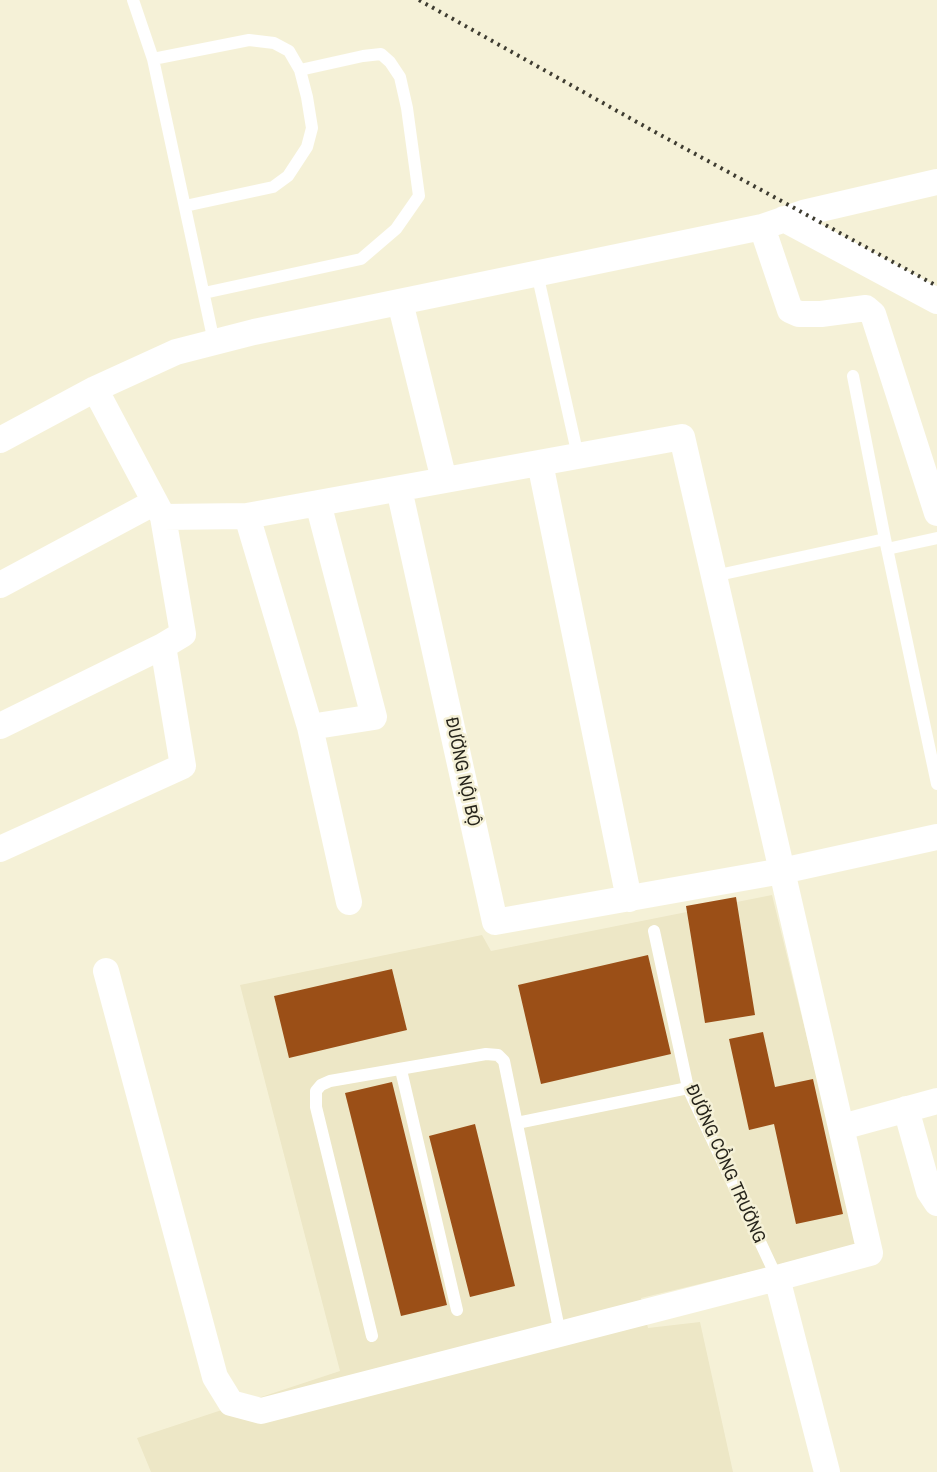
<!DOCTYPE html>
<html>
<head>
<meta charset="utf-8">
<style>
	body { margin:0 }
	canvas { display:block; background:#f5f1d7 }
</style>
</head>
<body>
<canvas width="937" height="1472"></canvas>
<script>
const context = document.querySelector('canvas').getContext('2d');
context.lineJoin = 'round';
function fillPath(path, color) {
  context.fillStyle = color;
  context.fill(path, 'evenodd');
}
function poly(rows) {
  const path = new Path2D();
  for (const r of rows) {
    path.moveTo(r[0], r[1]);
    for (let i = 2; i < r.length; i += 2) path.lineTo(r[i], r[i + 1]);
  }
  return path;
}
function trace(path, color, width, dash) {
  context.strokeStyle = color;
  context.lineWidth = width;
  context.lineCap = dash ? 'butt' : 'round';
  context.setLineDash(dash || []);
  context.stroke(path);
}
function drawText(font, color, halo, rows, align = 'center') {
  context.font = font + ' "Archivo Narrow",sans-serif';
  context.lineWidth = 5;
  context.setLineDash([]);
  context.textBaseline = 'middle';
  context.strokeStyle = halo;
  context.fillStyle = color;
  for (const [text, x, y, turn = 0] of rows) {
    context.save();
    context.translate(x, y);
    context.rotate((+turn || 0) * Math.PI / 180);
    context.textAlign = isNaN(turn) ? turn : align;
    if (halo) context.strokeText(text, 0, 0);
    context.fillText(text, 0, 0);
    context.restore();
  }
}
fillPath(poly([
	[772,895,858,1246,641,1298,648,1328,700,1322,733,1472,151,1472,137,1438,340,1371,240,985,482,935,491,951]
]), '#ede7c6');
fillPath(poly([
	[736,897,755,1015,705,1023,686,906],
	[648,955,671,1054,541,1084,518,985],
	[392,969,407,1030,289,1058,274,996],
	[763,1032,775,1087,813,1079,843,1214,796,1224,774,1124,749,1130,729,1039],
	[392,1082,447,1305,401,1316,345,1093],
	[475,1124,515,1286,470,1297,429,1136]
]), '#9b4f17');
trace(poly([
	[133,0,153,59,214,342],
	[153,59,249,40,274,43,289,51,300,70,307,97,312,128,307,147,288,176,273,187,185,206],
	[537,273,578,456],
	[204,293,361,259,396,229,419,196,407,108,400,77,390,62,381,54,363,56,300,70],
	[853,376,885,539,937,784],
	[887,549,937,538],
	[714,576,885,539],
	[654,931,688,1088,777,1278],
	[401,1070,457,1310],
	[517,1123,688,1088],
	[372,1336,316,1107,316,1091,321,1085,330,1081,486,1054,498,1055,504,1061,560,1334]
]), '#fff', 12);
trace(poly([
	[784,219,937,301],
	[762,227,790,310,799,314,821,314,866,308,873,314,937,513],
	[400,302,444,480],
	[0,440,95,389,176,352,254,332,762,227,803,213,937,182],
	[540,463,629,899],
	[399,489,495,922,782,871,937,837],
	[247,516,310,727,349,902],
	[163,517,247,516,682,437,870,1253,777,1278,827,1472],
	[0,585,155,502],
	[0,726,163,646,183,634,163,517,95,389],
	[310,727,374,717,318,503],
	[0,849,183,766,163,646],
	[106,971,215,1377,231,1403,261,1411,777,1278],
	[906,1109,929,1191,937,1203],
	[842,1127,937,1101]
]), '#fff', 26);
trace(poly([
	[419,0,644,126,937,286]
]), '#3e3c31', 4, [2.5, 5]);
drawText('18px', '#27251c', '#f5f1d7', [
	["ĐƯỜNG NỘI BỘ",462,772,78],
	["ĐƯỜNG CỔNG TRƯỜNG",725,1164,66]
]);
</script>
</body>
</html>
